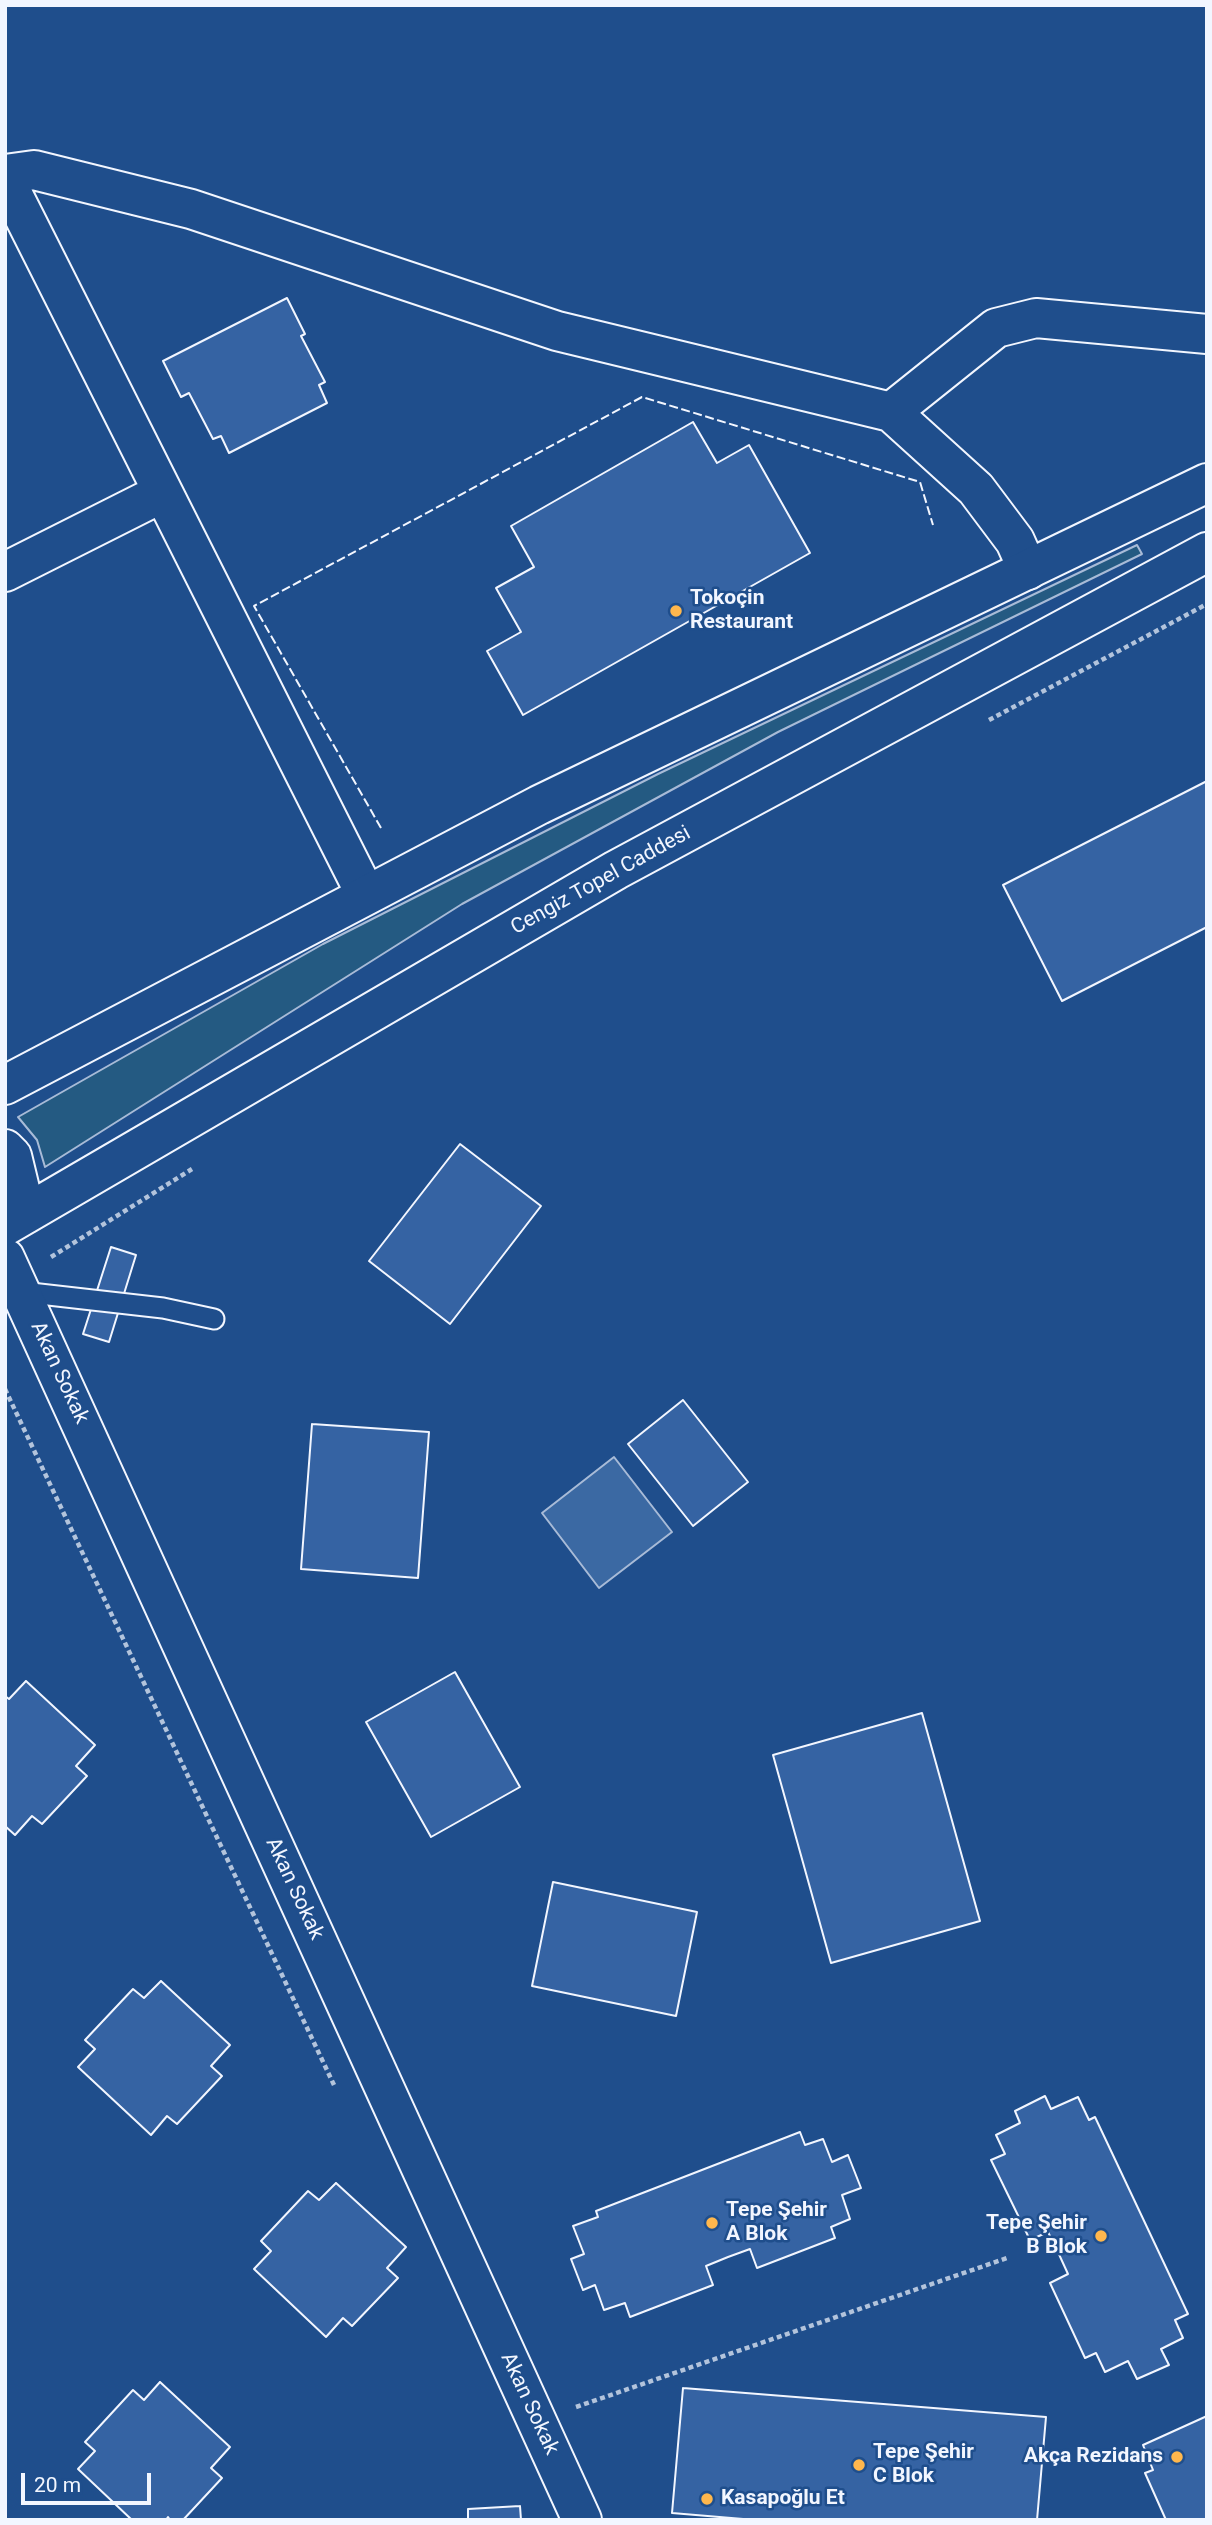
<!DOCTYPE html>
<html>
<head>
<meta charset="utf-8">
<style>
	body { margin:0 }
	#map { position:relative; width:1212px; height:2525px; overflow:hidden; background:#1f4e8c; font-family:Roboto,sans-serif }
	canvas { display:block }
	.frame { position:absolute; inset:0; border:7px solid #f2f6ff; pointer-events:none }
	.scale { position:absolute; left:21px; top:2473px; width:130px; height:32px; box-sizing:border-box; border:4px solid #f2f6ff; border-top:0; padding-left:9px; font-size:21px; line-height:24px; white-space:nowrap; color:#f2f6ff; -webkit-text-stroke:5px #1f4e8c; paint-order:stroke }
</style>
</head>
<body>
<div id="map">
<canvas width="1212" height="2525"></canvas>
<div class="frame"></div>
<div class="scale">20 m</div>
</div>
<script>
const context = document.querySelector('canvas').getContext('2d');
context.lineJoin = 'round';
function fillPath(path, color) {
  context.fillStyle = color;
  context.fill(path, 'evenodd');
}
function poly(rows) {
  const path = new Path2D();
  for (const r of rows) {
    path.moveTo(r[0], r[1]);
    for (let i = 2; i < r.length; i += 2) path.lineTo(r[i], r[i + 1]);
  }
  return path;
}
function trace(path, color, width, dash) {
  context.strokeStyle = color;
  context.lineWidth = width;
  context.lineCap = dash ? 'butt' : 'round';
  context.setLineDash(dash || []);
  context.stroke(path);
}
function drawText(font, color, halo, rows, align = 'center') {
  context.font = font + ' Roboto,sans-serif';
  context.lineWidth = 5;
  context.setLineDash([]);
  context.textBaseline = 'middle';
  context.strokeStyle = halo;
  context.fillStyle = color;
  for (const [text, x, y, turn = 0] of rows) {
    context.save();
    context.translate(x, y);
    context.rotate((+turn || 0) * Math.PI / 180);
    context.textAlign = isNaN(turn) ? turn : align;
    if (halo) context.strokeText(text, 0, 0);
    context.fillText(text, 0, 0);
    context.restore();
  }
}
const green = poly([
	[1137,545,1142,554,778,732,462,904,45,1167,37,1140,18,1117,323,944,658,774,1137,545]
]);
fillPath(green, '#245a82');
trace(green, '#a8bbd7', 2);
const water = poly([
	[614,1457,672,1532,599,1588,542,1513,614,1457]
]);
fillPath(water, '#3b69a3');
trace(water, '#a8bbd7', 2);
const building = poly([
	[287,298,305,334,301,336,325,382,319,385,327,403,229,453,221,436,213,439,189,393,181,397,163,361,287,298],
	[693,422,717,463,749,445,810,553,523,715,487,651,521,632,496,588,534,567,511,526,693,422],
	[1207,781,1207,927,1062,1001,1003,885,1207,781],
	[460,1144,541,1206,450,1324,369,1261,460,1144],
	[111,1247,136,1255,109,1342,83,1334,111,1247],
	[683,1400,748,1482,693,1526,628,1444,683,1400],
	[312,1424,429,1432,418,1578,301,1569,312,1424],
	[455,1672,520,1787,431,1837,366,1722,455,1672],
	[26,1681,95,1745,76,1766,87,1776,42,1824,32,1816,15,1835,5,1826,5,1696,9,1699,26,1681],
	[922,1713,980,1921,831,1963,773,1755,922,1713],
	[553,1882,697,1912,676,2016,532,1986,553,1882],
	[161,1981,230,2045,211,2066,222,2076,177,2124,167,2116,151,2135,78,2067,95,2049,85,2040,133,1989,144,1998,161,1981],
	[1045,2096,1051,2109,1078,2097,1089,2120,1095,2117,1188,2314,1175,2320,1183,2338,1161,2349,1169,2365,1137,2379,1128,2361,1105,2372,1096,2353,1085,2358,1050,2283,1068,2274,1057,2250,1048,2232,1030,2240,991,2160,1005,2154,996,2135,1020,2123,1015,2111,1045,2096],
	[800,2132,805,2145,823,2139,832,2162,848,2155,861,2188,842,2195,850,2219,831,2227,835,2238,757,2268,750,2249,728,2257,706,2266,713,2285,630,2317,625,2303,604,2310,595,2285,583,2290,571,2259,584,2254,573,2226,598,2217,596,2211,800,2132],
	[336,2183,406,2247,387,2268,398,2278,352,2326,343,2318,326,2337,254,2269,271,2251,261,2241,308,2191,319,2200,336,2183],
	[160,2382,230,2447,211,2468,222,2478,183,2520,170,2520,168,2517,166,2520,132,2520,78,2469,95,2451,85,2442,133,2390,144,2400,160,2382],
	[683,2388,1046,2417,1037,2520,755,2520,672,2513,683,2388],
	[1207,2416,1207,2520,1166,2520,1145,2473,1153,2470,1143,2445,1207,2416],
	[520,2506,521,2520,468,2520,468,2509,520,2506]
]);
fillPath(building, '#3563a3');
trace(building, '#f2f6ff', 2);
const lane = poly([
	[22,1292,163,1308,214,1319]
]);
const street = poly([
	[5,174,34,170,191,209,557,331,891,412,976,489,1015,541,1028,570],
	[5,179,366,895],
	[891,412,996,328,1036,318,1207,334],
	[5,572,162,493]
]);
const secondary = poly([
	[5,1258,582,2520]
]);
const primary = poly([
	[5,1085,539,805,1207,483],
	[5,1149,12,1156,26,1214],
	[5,1226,616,870,1207,552]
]);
trace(lane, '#f2f6ff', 23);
trace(street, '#f2f6ff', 42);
trace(secondary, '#f2f6ff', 42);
trace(primary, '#f2f6ff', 42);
trace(poly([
	[989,720,1207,604],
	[51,1257,192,1169],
	[5,1389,334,2085],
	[576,2407,1007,2258]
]), '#b3c4dc', 4.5, [5, 3.5]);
trace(lane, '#1f4e8c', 19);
trace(street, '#1f4e8c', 38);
trace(secondary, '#1f4e8c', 38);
trace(primary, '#1f4e8c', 38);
trace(poly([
	[381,828,254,606,642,397,920,482,933,525]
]), '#f2f6ff', 2, [9, 3.5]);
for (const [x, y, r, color] of [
	[676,611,7,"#ffb74d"],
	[712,2223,7,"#ffb74d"],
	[1101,2236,7,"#ffb74d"],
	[1177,2457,7,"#ffb74d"],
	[859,2465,7,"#ffb74d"],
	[707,2499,7,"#ffb74d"]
]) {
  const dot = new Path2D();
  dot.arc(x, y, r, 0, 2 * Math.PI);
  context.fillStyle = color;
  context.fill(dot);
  trace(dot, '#1f4e8c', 2.5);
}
drawText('bold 21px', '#f2f6ff', '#1f4e8c', [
	["Tokoçin",690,599],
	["Restaurant",690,623],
	["Tepe Şehir",726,2211],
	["A Blok",726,2235],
	["Tepe Şehir",1087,2224,"right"],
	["B Blok",1087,2248,"right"],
	["Tepe Şehir",873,2453],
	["C Blok",873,2477],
	["Akça Rezidans",1163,2457,"right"],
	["Kasapoğlu Et",721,2499]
], 'left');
drawText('21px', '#f2f6ff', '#1f4e8c', [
	["Cengiz Topel Caddesi",601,881,-29],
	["Akan Sokak",59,1373,65],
	["Akan Sokak",294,1889,65],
	["Akan Sokak",529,2404,65]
]);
</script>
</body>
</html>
